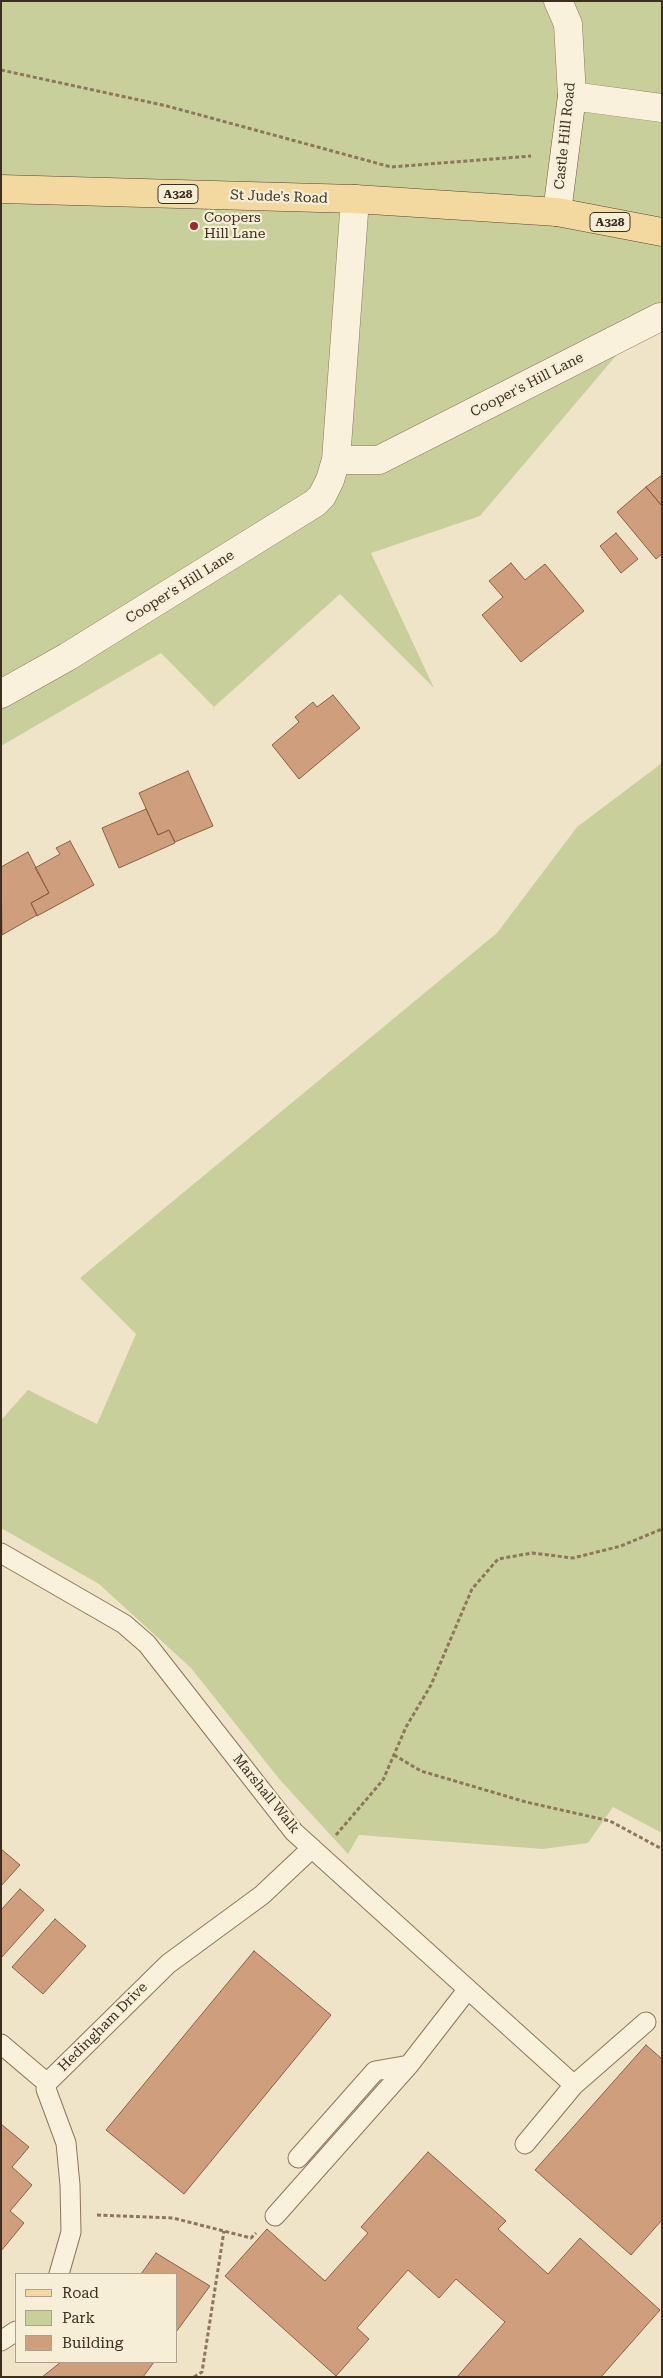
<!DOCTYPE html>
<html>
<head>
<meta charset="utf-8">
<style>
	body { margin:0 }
	#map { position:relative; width:663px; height:2378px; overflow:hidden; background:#f0e4c8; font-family:"Roboto Serif",serif }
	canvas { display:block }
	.frame { position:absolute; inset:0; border:2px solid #3d2e20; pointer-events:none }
	.legend { position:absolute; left:15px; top:2273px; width:162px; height:90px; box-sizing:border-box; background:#f7eed8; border:1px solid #ada18e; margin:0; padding:6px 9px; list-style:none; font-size:15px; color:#3d2e20 }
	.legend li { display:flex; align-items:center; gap:10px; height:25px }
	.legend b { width:25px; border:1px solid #ada18e }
</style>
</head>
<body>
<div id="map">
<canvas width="663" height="2378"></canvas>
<div class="frame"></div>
<ul class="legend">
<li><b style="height:6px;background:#f3d9a0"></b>Road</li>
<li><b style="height:14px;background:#c9cf9b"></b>Park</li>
<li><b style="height:14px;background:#cf9f7d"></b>Building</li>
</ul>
</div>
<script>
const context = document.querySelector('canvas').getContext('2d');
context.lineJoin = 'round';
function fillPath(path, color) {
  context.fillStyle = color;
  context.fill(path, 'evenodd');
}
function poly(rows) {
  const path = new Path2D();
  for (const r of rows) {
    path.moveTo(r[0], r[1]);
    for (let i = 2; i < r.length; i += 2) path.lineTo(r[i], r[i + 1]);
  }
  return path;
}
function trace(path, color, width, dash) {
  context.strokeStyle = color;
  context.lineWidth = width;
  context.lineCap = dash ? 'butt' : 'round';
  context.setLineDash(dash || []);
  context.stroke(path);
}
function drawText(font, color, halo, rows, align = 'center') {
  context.font = font + ' "Roboto Serif",serif';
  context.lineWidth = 4.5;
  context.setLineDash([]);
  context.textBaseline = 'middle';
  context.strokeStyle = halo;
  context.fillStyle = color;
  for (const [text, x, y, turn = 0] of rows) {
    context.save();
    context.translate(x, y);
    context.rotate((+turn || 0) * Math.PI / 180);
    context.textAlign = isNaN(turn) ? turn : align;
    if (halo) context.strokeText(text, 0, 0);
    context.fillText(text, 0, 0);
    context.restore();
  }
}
fillPath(poly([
	[1,1,662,1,662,305,659,305,480,516,371,553,434,688,340,594,214,707,161,653,1,746],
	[662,763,662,1833,613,1807,588,1843,543,1849,359,1835,348,1854,280,1780,191,1668,99,1584,1,1528,1,1420,28,1390,97,1424,136,1334,80,1278,497,933,577,827]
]), '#c9cf9b');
const building = poly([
	[662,475,662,506,646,487,662,475],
	[646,487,662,506,662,554,656,559,617,512,646,487],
	[616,533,638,559,621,573,600,546,616,533],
	[511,563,525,580,545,564,584,611,521,662,482,615,503,597,489,581,511,563],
	[333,695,360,728,299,779,272,745,299,722,295,717,313,702,317,707,333,695],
	[188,771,213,826,175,842,169,830,158,835,139,793,188,771],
	[146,809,158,835,169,830,175,843,119,868,102,828,146,809],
	[70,841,94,885,37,916,31,903,49,893,35,868,60,854,56,848,70,841],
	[28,852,49,893,31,903,37,915,2,935,1,867,28,852],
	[1,1849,20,1865,1,1886,1,1849],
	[20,1889,44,1910,1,1958,1,1910,20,1889],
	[55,1919,86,1946,43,1994,12,1967,55,1919],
	[254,1951,331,2015,184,2194,106,2130,254,1951],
	[646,2045,662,2059,662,2220,631,2255,535,2170,646,2045],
	[1,2124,29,2147,12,2167,32,2185,10,2211,24,2223,1,2251,1,2124],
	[428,2152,506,2221,498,2229,548,2274,580,2238,660,2310,601,2377,457,2377,505,2322,456,2279,439,2298,408,2270,357,2328,369,2339,336,2376,225,2276,267,2229,325,2281,368,2233,361,2227,428,2152],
	[156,2253,210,2286,176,2332,176,2274,141,2274,156,2253],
	[61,2362,154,2362,143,2377,42,2377,61,2362]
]);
fillPath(building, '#cf9f7d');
trace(building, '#8d5f41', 1);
const lane = poly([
	[1,1553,124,1624,147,1644,294,1832,574,2085],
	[1,2044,47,2083],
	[525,2144,574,2085,646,2022],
	[298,2158,375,2071,409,2065,468,1989],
	[275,2216,409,2065],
	[59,2274,71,2232,70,2185,66,2143,46,2089,47,2083,168,1964,262,1895,312,1848],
	[1,2341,16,2331]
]);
const street = poly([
	[558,1,568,24,572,96,662,108],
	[336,460,379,460,660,317],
	[1,694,67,657,315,503,322,496,330,480,336,460,355,199]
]);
const secondary = poly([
	[557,212,572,96]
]);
const primary = poly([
	[1,189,355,199,557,212,662,232]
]);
trace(lane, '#8d765c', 21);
trace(street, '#8d765c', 29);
trace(secondary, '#6f573f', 29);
trace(primary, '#5b4430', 29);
trace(poly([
	[1,70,167,106,391,167,531,156],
	[394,1755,421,1771,526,1802,610,1821,662,1849],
	[336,1835,383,1780,406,1727,431,1685,472,1589,498,1559,532,1553,573,1558,621,1546,662,1529],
	[97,2215,173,2218,251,2238,256,2233],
	[194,2377,202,2372,224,2231]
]), '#8d765c', 3, [4, 2.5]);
trace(lane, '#faf1dc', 19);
trace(street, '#faf1dc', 28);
trace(secondary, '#faf1dc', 28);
trace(primary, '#f3d9a0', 28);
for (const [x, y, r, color] of [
	[194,226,5,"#9e2a2b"]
]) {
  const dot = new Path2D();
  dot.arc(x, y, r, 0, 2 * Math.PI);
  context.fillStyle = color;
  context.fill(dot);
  trace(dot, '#f7eed8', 2);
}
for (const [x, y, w] of [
	[178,194,40],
	[610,222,40]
]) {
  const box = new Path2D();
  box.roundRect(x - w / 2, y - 9.5, w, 19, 4);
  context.fillStyle = '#f7eed8';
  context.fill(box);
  trace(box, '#3d2e20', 1);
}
drawText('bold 12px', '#3d2e20', null, [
	["A328",178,194],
	["A328",610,222]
]);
drawText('14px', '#3d2e20', '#f7eed8', [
	["Castle Hill Road",565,136,-84],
	["St Jude's Road",279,197,2],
	["Cooper's Hill Lane",527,385,-27],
	["Cooper's Hill Lane",180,587,-32],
	["Marshall Walk",266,1794,51],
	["Hedingham Drive",103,2027,-45]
]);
drawText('14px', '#3d2e20', '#f7eed8', [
	["Coopers",204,218],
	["Hill Lane",204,234]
], 'left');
</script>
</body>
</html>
